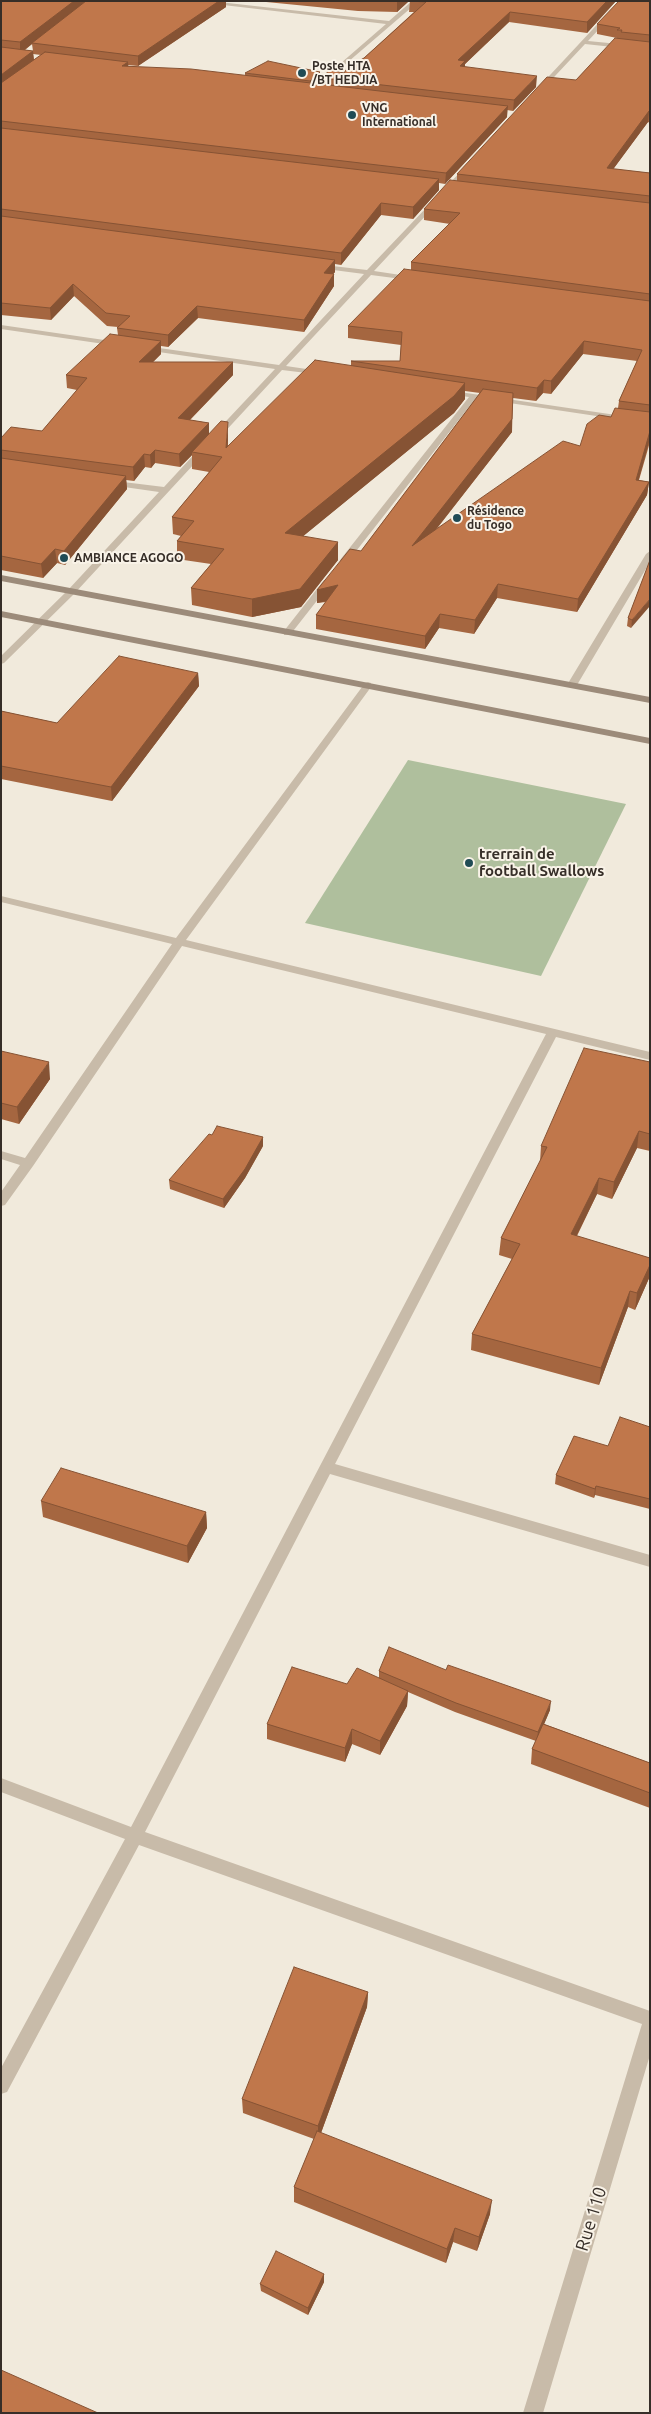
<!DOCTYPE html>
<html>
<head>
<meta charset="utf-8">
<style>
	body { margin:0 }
	#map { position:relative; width:651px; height:2414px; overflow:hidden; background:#f1eadc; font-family:Ubuntu,sans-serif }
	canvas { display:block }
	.frame { position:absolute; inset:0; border:2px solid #362e28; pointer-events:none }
</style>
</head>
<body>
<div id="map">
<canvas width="651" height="2414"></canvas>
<div class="frame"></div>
</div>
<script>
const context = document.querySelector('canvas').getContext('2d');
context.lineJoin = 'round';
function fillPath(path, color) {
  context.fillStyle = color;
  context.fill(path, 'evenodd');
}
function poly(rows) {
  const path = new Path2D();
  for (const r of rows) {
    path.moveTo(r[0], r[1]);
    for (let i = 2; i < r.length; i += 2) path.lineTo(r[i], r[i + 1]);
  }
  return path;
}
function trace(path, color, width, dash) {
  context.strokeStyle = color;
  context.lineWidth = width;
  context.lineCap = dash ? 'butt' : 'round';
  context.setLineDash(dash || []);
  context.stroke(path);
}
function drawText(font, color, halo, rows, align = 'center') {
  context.font = font + ' Ubuntu,sans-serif';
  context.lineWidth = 4;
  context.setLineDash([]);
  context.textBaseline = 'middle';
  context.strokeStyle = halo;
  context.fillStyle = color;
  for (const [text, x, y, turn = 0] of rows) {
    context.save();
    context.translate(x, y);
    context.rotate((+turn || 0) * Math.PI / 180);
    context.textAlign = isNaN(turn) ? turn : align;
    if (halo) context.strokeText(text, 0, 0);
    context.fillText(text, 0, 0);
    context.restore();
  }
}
fillPath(poly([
	[408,760,626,804,541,976,305,923]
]), '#afbf9d');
fillPath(poly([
	[189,1,210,1,389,21,412,1,419,1,313,92,311,89,386,24,189,1],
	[619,1,625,1,588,41,650,47,650,51,585,44,541,91,537,91,537,89,619,1],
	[466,166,471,167,374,271,414,277,418,279,417,281,371,275,286,366,320,371,323,371,323,375,282,370,220,437,213,435,275,369,145,350,141,348,145,346,279,365,364,274,318,268,314,266,315,264,367,270,466,166],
	[1,325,118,342,122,344,118,346,1,329,1,325],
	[446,390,650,420,650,424,476,398,346,564,340,564,340,560,469,397,446,394,446,390],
	[200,448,207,450,74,594,4,663,1,664,1,656,68,590,159,492,110,485,107,484,107,480,164,487,200,448],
	[650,551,650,562,577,685,575,687,569,687,567,685,646,554,650,551],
	[327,579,331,582,330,584,290,635,284,635,284,631,324,580,327,579],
	[368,682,371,683,371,687,186,940,650,1052,650,1060,556,1037,335,1464,650,1555,650,1567,330,1474,145,1832,650,2011,650,2055,543,2413,523,2413,642,2024,139,1845,7,2092,1,2094,1,2068,125,1839,1,1792,1,1778,131,1827,546,1034,182,946,33,1166,5,1205,1,1206,1,1192,20,1165,1,1159,1,1151,25,1158,172,944,1,902,1,896,176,938,365,683,368,682]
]), '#c8bba9');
fillPath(poly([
	[1,575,650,697,650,703,1,581,1,575],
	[1,611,650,738,650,744,1,617,1,611]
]), '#9c8b7a');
fillPath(poly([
	[1,1,235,1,226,1,226,7,138,66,128,65,128,66,245,76,245,73,320,79,314,84,321,85,321,78,344,73,364,58,414,12,409,12,410,1,616,1,587,33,509,22,465,64,465,67,536,87,513,111,507,110,507,117,445,184,439,183,439,190,413,219,381,215,341,265,335,264,335,272,333,274,334,274,334,286,304,332,198,318,168,347,161,346,161,354,153,362,233,362,233,375,190,420,209,423,209,434,228,439,228,446,351,366,351,361,400,361,401,345,348,338,348,326,411,270,411,262,450,224,424,220,424,209,457,181,457,174,576,80,616,39,617,38,597,34,597,24,650,1,650,123,648,122,613,169,650,173,650,442,639,480,649,482,647,495,577,612,497,598,474,634,439,628,425,649,316,629,316,615,326,602,317,603,317,590,361,551,480,393,465,391,465,399,454,413,303,536,338,560,301,607,252,617,192,605,191,588,211,564,177,559,177,541,181,536,173,534,172,517,209,472,192,469,192,455,180,467,155,463,151,468,145,467,134,481,126,480,127,489,65,565,57,563,43,578,1,570,1,438,42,431,77,390,67,388,66,375,118,335,117,328,118,327,107,326,74,296,51,320,1,315],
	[32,44,33,51,25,50],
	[33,54,41,55,34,60],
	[583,354,637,361,619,401,618,408,611,417,580,446,435,531,512,432,513,398,536,401,543,393,551,394],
	[256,1,409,1,397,12,358,11],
	[650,560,631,628,627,626,628,618],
	[198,673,199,686,112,801,1,779,1,711,57,723],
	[1,1051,50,1079,19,1124,1,1119],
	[650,1062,650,1151,637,1148,612,1199,597,1194,577,1236,650,1258,650,1276,635,1310,628,1307,599,1385,471,1350,472,1334,512,1259,499,1255,501,1238,540,1162,541,1146],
	[263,1146,245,1178,224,1208,170,1189,169,1180],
	[650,1427,650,1509,595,1495,594,1498,555,1484,556,1475,608,1446],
	[41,1501,206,1512,207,1528,188,1563,43,1517],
	[446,1670,550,1710,544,1724,650,1763,650,1808,531,1764,532,1749,536,1741,455,1712,408,1692,407,1706,380,1755,352,1744,345,1762,267,1739,267,1724,347,1684,379,1678,379,1671],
	[368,1992,367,2007,321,2133,490,2214,477,2251,453,2242,446,2263,294,2202,294,2187,314,2139,243,2113,242,2099],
	[324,2274,324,2282,308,2315,261,2291,260,2284]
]), '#a56640');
fillPath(poly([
	[74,1,88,1,32,43,32,44,20,53,20,42],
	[219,1,226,1,226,7,138,66,138,56],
	[397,1,409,1,397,12],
	[607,1,616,1,587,33,587,22],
	[510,12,509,22,465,64,465,72,459,69,458,60],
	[33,51,34,61,1,86,1,75],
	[128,62,129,73,122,66],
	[320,72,320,79,310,87,310,81],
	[537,76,536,87,513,111,514,100],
	[508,106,507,117,445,184,446,173],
	[649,111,648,122,606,179,607,168],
	[439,179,439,190,413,219,413,207],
	[381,203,381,215,341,265,341,253],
	[335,260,335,272,324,285,324,273],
	[334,274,334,286,304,332,304,320],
	[73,284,74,296,51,320,50,308],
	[197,306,198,318,168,347,168,335],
	[161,341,161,354,140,375,139,362],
	[584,341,583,354,551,394,551,381],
	[233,362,233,375,179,431,178,418],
	[544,380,543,393,536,401,537,388],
	[465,383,465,399,454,413,285,551,285,533],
	[512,419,512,432,412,560,412,546],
	[228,422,228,439,226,465,226,448],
	[209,423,209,436,192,452,192,455,180,467,179,454],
	[650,431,649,442,635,493,636,480],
	[155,450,155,463,151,468,150,455],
	[144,454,145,467,134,481,133,467],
	[126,476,127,489,65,565,64,551],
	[649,482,647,495,577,612,578,599],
	[338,542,338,560,301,607,252,617,252,599],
	[55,549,57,563,43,578,41,564],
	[498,584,497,598,474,634,475,620],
	[338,585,338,599,317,603,317,590],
	[650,599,650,606,631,628,632,620],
	[440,614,439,628,425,649,425,636],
	[198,673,199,686,112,801,111,787],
	[49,1062,50,1079,19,1124,17,1107],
	[639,1131,637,1148,612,1199,614,1182],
	[263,1137,263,1146,245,1178,224,1208,223,1199],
	[599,1178,597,1194,569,1251,571,1234],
	[650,1265,650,1276,635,1310,637,1293],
	[630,1291,628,1307,599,1385,601,1368],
	[596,1486,595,1495,594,1498,595,1489],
	[206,1512,207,1528,188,1563,187,1546],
	[408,1691,407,1706,380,1755,380,1741],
	[551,1701,550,1710,537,1741,538,1732],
	[352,1729,352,1744,345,1762,345,1748],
	[368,1992,367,2007,318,2141,318,2126],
	[492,2200,490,2214,477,2251,479,2237],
	[455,2228,453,2242,446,2263,447,2249],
	[324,2274,324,2282,308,2315,308,2308]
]), '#865334');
const building = poly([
	[1,1,74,1,20,42,1,40,1,1],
	[86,1,219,1,138,56,32,43,86,1],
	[410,1,607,1,587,22,510,12,458,60,465,61,460,66,537,76,514,100,321,78,330,70,344,73,348,67,364,58,426,2,410,1],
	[619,1,650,1,650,35,621,32,622,30,617,30,620,28,597,24,619,1],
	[615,38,650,42,650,111,649,111,607,168,650,173,650,196,457,174,547,77,576,80,615,38],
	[1,47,33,51,1,75,1,47],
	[45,52,128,62,122,66,191,69,508,106,446,173,1,121,1,83,45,52],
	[268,61,320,72,310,81,245,73,268,61],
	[1,128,439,179,413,207,381,203,341,253,1,209,1,128],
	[450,180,650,203,650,294,411,262,460,213,424,209,450,180],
	[1,216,335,260,324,273,334,274,304,320,197,306,168,335,117,328,130,316,106,313,73,284,50,308,1,303,1,216],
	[404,269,650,301,650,405,619,401,642,350,584,341,551,381,544,380,537,388,351,361,400,361,402,332,348,326,404,269],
	[110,334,161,341,139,362,233,362,178,418,209,423,179,454,155,450,150,455,144,454,133,467,1,450,1,438,11,427,42,431,87,378,66,375,110,334],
	[315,360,465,383,454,396,285,533,338,542,300,589,252,599,191,588,224,549,177,541,194,521,172,517,222,457,192,452,221,421,228,422,226,448,315,360],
	[483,389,513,393,512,419,412,546,563,441,580,446,587,424,599,415,611,417,615,408,650,412,650,431,636,480,649,482,578,599,498,584,475,620,440,614,425,636,316,615,338,585,317,590,350,549,361,551,483,389],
	[1,458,126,476,64,551,55,549,41,564,1,556,1,458],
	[650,560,650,599,632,620,628,618,650,560],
	[119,656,198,673,111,787,1,766,1,711,57,723,119,656],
	[584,1048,650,1062,650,1134,639,1131,614,1182,599,1178,571,1234,650,1258,650,1265,637,1293,630,1291,601,1368,472,1334,520,1244,501,1238,547,1147,541,1146,584,1048],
	[1,1051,49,1062,17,1107,1,1103,1,1051],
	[217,1126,263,1137,245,1169,223,1199,169,1180,209,1134,212,1135,217,1126],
	[620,1417,650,1427,650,1499,596,1486,595,1489,556,1475,574,1436,608,1446,620,1417],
	[61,1468,206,1512,187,1546,41,1501,61,1468],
	[389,1647,446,1670,448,1665,551,1701,538,1732,456,1703,379,1671,389,1647],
	[292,1667,347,1684,357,1668,408,1691,380,1741,352,1729,345,1748,267,1724,292,1667],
	[543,1724,650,1763,650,1793,532,1749,543,1724],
	[294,1967,368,1992,318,2126,242,2099,294,1967],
	[317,2131,492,2200,479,2237,455,2228,447,2249,294,2187,317,2131],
	[276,2251,324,2274,308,2308,260,2284,276,2251],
	[1,2370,98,2413,1,2413,1,2370]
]);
fillPath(building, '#c0774b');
trace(building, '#865334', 1);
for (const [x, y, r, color] of [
	[302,73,5,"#204b55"],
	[352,115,5,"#204b55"],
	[457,518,5,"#204b55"],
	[64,558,5,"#204b55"],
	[469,863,5,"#204b55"]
]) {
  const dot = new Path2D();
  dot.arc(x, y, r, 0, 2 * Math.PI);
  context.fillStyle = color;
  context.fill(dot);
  trace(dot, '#f9f3e8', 2);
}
drawText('bold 12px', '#362e28', '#f9f3e8', [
	["Poste HTA",312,66],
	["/BT HEDJIA",312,80],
	["VNG",362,108],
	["International",362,122],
	["Résidence",467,511],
	["du Togo",467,525],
	["AMBIANCE AGOGO",74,558]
], 'left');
drawText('bold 15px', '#362e28', '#f9f3e8', [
	["trerrain de",479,854],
	["football Swallows",479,871]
], 'left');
drawText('18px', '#362e28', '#f9f3e8', [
	["Rue 110",591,2219,-73]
]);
</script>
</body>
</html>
